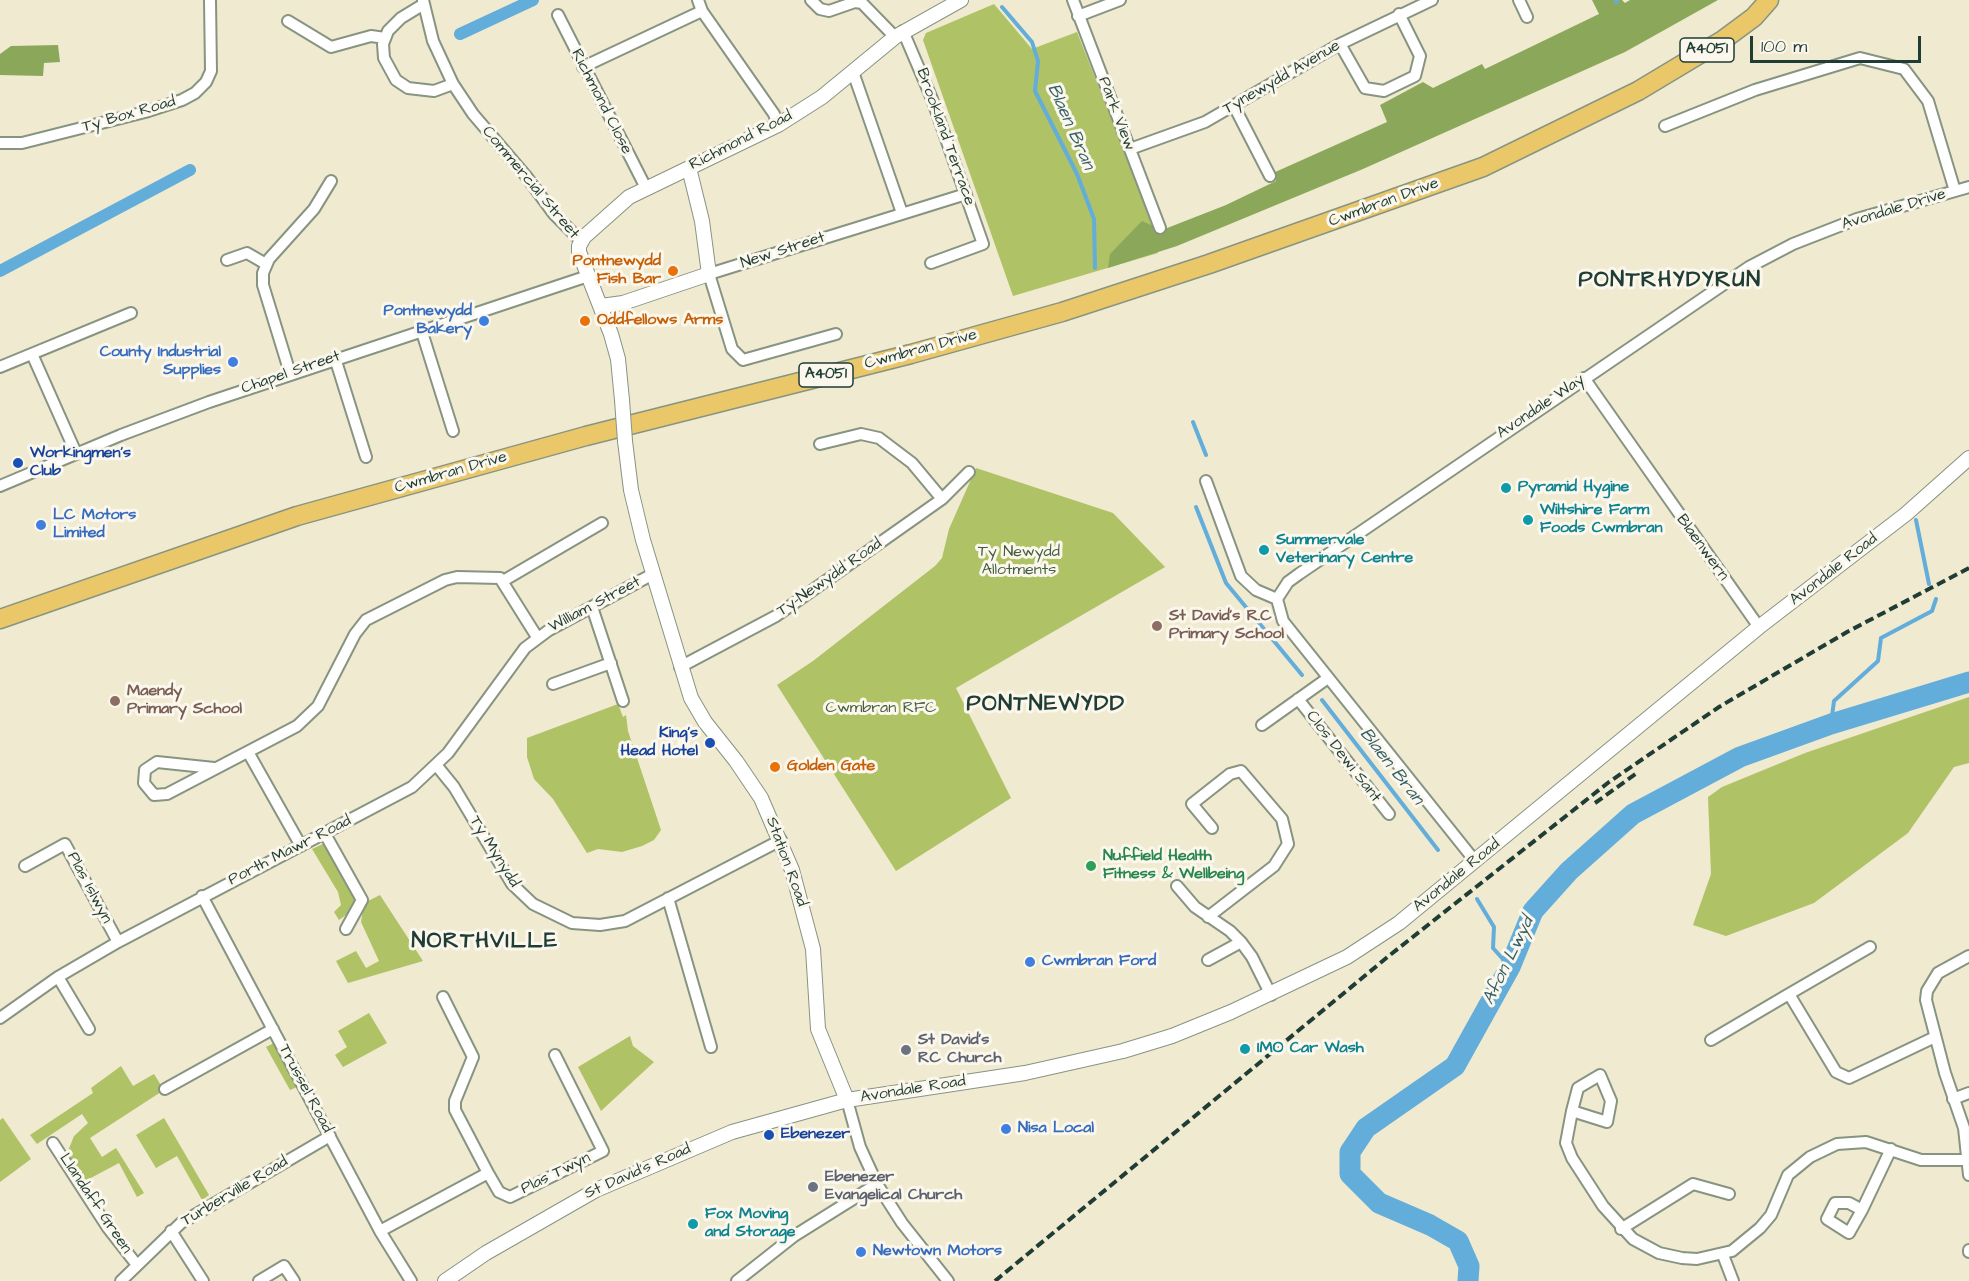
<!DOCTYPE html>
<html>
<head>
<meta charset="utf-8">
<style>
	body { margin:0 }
	#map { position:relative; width:1969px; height:1281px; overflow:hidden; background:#efead0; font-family:"Architects Daughter",sans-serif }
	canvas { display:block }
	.scale { position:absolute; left:1750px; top:36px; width:171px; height:27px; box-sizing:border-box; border:3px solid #1f3d34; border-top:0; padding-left:8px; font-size:18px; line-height:21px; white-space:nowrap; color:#1f3d34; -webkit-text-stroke:4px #fbf7ec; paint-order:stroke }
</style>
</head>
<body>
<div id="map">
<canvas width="1969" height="1281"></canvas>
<div class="scale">100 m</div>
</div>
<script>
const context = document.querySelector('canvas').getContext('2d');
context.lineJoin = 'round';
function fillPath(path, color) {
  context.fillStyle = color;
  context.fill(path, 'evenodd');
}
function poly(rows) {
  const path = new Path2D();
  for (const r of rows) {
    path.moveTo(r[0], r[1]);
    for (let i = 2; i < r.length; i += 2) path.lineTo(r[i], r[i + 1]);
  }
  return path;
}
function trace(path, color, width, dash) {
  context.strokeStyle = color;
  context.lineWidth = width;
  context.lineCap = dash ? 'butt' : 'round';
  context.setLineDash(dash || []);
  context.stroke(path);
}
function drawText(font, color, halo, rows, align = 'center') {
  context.font = font + ' "Architects Daughter",sans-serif';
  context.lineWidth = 6;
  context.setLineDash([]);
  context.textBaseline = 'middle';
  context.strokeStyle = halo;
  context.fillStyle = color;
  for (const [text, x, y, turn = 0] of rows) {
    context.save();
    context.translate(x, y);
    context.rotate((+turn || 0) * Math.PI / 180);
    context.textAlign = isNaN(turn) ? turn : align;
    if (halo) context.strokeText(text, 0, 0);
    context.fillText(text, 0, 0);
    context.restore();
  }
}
fillPath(poly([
	[994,4,1032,49,1077,32,1156,233,1158,253,1013,296,923,40,926,33],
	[976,468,1113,513,1165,567,956,688,1011,798,896,871,777,685,813,661,935,566,942,558,949,529],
	[1969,697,1969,763,1954,767,1908,833,1814,903,1726,936,1693,925,1711,874,1708,797,1722,787,1805,753],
	[618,704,623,717,626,715,628,731,661,830,654,840,642,846,622,852,598,849,587,853,553,799,534,779,527,757,527,738],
	[325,843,357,900,357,907,339,920,334,912,341,905,338,892,312,849],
	[380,895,423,961,348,983,336,961,356,951,366,968,379,961,361,922,364,903],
	[369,1013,387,1043,343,1067,335,1055,347,1047,338,1031],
	[630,1036,633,1046,654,1062,601,1111,578,1067],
	[274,1043,297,1087,290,1090,266,1047],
	[121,1066,133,1086,154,1074,164,1090,90,1138,102,1157,116,1148,144,1193,137,1197,119,1163,87,1180,76,1173,68,1151,74,1136,88,1123,82,1114,37,1144,30,1135,93,1093,91,1088],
	[3,1118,31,1159,0,1182,0,1120],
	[164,1118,209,1195,202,1200,177,1156,156,1168,136,1135]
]), '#afc265');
fillPath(poly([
	[1592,0,1622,0,1625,3,1630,0,1718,0,1625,52,1363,169,1177,246,1108,268,1110,254,1142,221,1153,226,1157,232,1226,205,1276,181,1273,173,1387,122,1380,105,1423,82,1433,88,1482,64,1485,69,1599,14],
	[58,45,60,62,44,63,43,76,0,75,0,54,11,46]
]), '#8ba85a');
trace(poly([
	[1616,2,1617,0],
	[1002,7,1032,42,1038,61,1035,91,1077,174,1094,219,1095,268],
	[1193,422,1206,455],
	[1196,507,1226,583,1302,675],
	[1916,520,1929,584],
	[1322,700,1438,850],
	[1831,724,1834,701,1878,661,1881,638,1932,611,1936,599],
	[1477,899,1494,927,1493,948,1510,967]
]), '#63addb', 4);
trace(poly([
	[460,34,533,0],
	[0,271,190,170]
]), '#63addb', 12);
trace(poly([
	[1468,1281,1469,1266,1458,1241,1430,1225,1379,1203,1350,1174,1350,1152,1366,1128,1455,1066,1510,967,1533,911,1569,871,1633,814,1740,757,1831,724,1969,682]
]), '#63addb', 21);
const minor = poly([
	[423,0,433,41,453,84,473,114,526,176,554,214,581,241],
	[698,0,702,11,774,114,778,125],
	[811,0,820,9,829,11,855,2,862,3,895,37],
	[1073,0,1160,228],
	[1519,0,1527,17],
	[424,4,401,18,388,31,383,44,384,58,396,80,408,88,434,91,453,84],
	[558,15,646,188],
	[1078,16,1120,0],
	[288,21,331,47,371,36,385,38],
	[903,31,932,99,983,244,931,263],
	[1340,44,1365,88,1384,91,1415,76,1420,56,1399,14],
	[583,67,702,11],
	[853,72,902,213],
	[1234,106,1270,176],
	[1665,126,1755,90,1860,58,1904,69,1928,101,1955,191],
	[0,143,22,143,145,112,182,100,195,93,206,82,211,71,210,0],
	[1130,149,1205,122,1340,44,1432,0],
	[227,260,247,253,266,264],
	[421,329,453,431],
	[836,334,743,360,732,349,709,274,966,194],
	[32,354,76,453],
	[335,358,366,457],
	[0,367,131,313],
	[290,373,263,285,263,273,269,259,314,209,331,181],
	[1584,378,1759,627],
	[820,444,861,434,879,438,912,463,942,499],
	[1206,481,1241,576,1256,590,1277,599,1283,621,1475,861],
	[0,486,121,435,209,402,588,276],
	[503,581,602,523],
	[1277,599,1288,582,1299,574,1749,267,1793,244,1857,219,1969,187],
	[592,607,623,701],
	[680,667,776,616,942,499,969,472],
	[553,684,611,663],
	[1298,699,1389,814],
	[1262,725,1328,678],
	[248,752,301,846],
	[437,766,454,787,512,884,533,904,572,923,600,925,625,921,781,840],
	[214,768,157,762,145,770,144,783,154,795,167,794,297,726,318,706,355,634,366,620,445,580,457,577,500,578,537,637],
	[325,834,362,900,346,929],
	[25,866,65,844,118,942],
	[1177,886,1195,907,1230,931,1241,942,1252,957,1271,995],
	[202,896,380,1231,411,1281],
	[668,898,711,1047],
	[1208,917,1274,866,1288,844,1282,819,1241,771,1230,774,1192,804,1212,828],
	[1969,956,1938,973,1927,991,1926,1000,1945,1073,1964,1128,1969,1175],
	[1208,960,1241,942],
	[58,977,89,1029],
	[1789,994,1870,947],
	[0,1018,58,977,118,942,412,787,448,753,525,648,549,630,653,574],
	[1711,1040,1789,994,1836,1072,1849,1078,1935,1037],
	[165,1089,273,1029],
	[1953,1099,1969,1093],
	[847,1100,860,1147,877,1184,902,1223,948,1281],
	[1572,1111,1607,1122,1611,1101,1600,1075,1578,1088,1572,1111,1566,1143,1572,1158,1603,1206,1633,1239,1659,1253,1682,1258,1697,1259,1732,1251,1760,1228,1771,1215,1788,1175,1810,1157,1837,1144,1866,1142,1921,1160,1967,1160],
	[53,1143,108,1228,137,1265],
	[488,1173,499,1192,510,1197,603,1151,555,1055],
	[1862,1210,1849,1203,1835,1203,1827,1219,1849,1233,1862,1210,1891,1149],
	[1621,1229,1693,1184,1729,1194],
	[171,1231,203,1281],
	[380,1231,488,1173,455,1110,455,1101,473,1057,443,997],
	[1969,1250,1969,1252],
	[1723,1255,1733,1281],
	[121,1281,181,1223,330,1136],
	[259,1281,284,1266,294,1281],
	[737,1281,794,1236,877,1184]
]);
const tertiary = poly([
	[601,306,623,303,709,274,702,221,689,168],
	[622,400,618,359,611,334,579,252,579,246,584,237,629,197,778,125,822,97,895,37,961,0],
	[625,441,631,490,643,540,691,698,705,722,736,761,761,798,792,870,813,949,818,1029,847,1100],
	[445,1281,486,1253,596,1190,732,1132,847,1100,1025,1073,1123,1051,1172,1036,1231,1012,1347,957,1399,923,1759,627,1906,514,1969,458]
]);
const primary = poly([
	[0,619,297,516,586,436,911,354,1062,312,1209,264,1483,167,1638,91,1723,40,1754,17,1769,0]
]);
trace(minor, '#879482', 14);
trace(tertiary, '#879482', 16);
trace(primary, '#879482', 21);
trace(minor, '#fff', 10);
trace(tertiary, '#fff', 14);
trace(primary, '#eac769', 18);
trace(poly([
	[1595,803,1637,773],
	[995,1281,1390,955,1609,782,1719,707,1847,632,1969,568]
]), '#1f3d34', 4, [9, 4.5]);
const tertiaryBridge = poly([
	[622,400,625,441]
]);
trace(tertiaryBridge, '#879482', 16, []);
trace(tertiaryBridge, '#fff', 14);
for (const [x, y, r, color] of [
	[673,271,6,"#e8710a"],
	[484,321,6,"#3f7fe0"],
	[585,321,6,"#e8710a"],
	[233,362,6,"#3f7fe0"],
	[18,463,6,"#1a4fb4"],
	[1506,488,6,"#0f9aa8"],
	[1528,520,6,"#0f9aa8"],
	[41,525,6,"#3f7fe0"],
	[1264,550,6,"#0f9aa8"],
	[1157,626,6,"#8d6e63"],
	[115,701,6,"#8d6e63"],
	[710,743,6,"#1a4fb4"],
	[775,767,6,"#e8710a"],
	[1091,866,6,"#2e9e5b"],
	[1030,962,6,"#3f7fe0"],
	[1245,1049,6,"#0f9aa8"],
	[906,1050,6,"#6b7280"],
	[1006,1129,6,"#3f7fe0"],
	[769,1135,6,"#1a4fb4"],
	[813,1187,6,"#6b7280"],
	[693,1224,6,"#0f9aa8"],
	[861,1252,6,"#3f7fe0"]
]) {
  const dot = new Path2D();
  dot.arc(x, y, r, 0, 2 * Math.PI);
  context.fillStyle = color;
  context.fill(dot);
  trace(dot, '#fbf7ec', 2);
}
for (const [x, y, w] of [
	[1707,50,54],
	[826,375,54]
]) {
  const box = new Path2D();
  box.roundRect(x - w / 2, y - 12, w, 24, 4.5);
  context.fillStyle = '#fbf7ec';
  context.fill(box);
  trace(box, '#1f3d34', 1.5);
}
drawText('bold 15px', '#1f3d34', null, [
	["A4051",1707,50],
	["A4051",826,375]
]);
drawText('16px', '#1f3d34', '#fbf7ec', [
	["Tynewydd Avenue",1282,78,-30],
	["Richmond Close",601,102,63],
	["Park View",1116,114,69],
	["Ty Box Road",129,115,-16],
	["Brookland Terrace",945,137,70],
	["Richmond Road",741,141,-27],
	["Commercial Street",530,183,50],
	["Cwmbran Drive",1384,203,-20],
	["Avondale Drive",1894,210,-17],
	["New Street",783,251,-18],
	["Cwmbran Drive",921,350,-15],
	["Chapel Street",291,373,-19],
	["Avondale Way",1541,407,-34],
	["Cwmbran Drive",451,473,-16],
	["Blaenwern",1702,548,54],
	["Avondale Road",1834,570,-38],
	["Ty-Newydd Road",830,578,-35],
	["William Street",595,605,-28],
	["Clos Dewi Sant",1343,757,52],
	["Porth Mawr Road",290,851,-27],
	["Ty Mynydd",494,852,58],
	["Station Road",786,862,70],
	["Avondale Road",1457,876,-39],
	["Plas Islwyn",89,888,62],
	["Trussel Road",305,1089,62],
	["Avondale Road",913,1090,-9],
	["St David's Road",638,1172,-24],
	["Plas Twyn",556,1174,-26],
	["Turberville Road",235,1192,-31],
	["Llandaff Green",95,1204,56]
]);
drawText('bold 16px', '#c56008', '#fbf7ec', [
	["Pontnewydd",661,262,"right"],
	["Fish Bar",661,280,"right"],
	["Oddfellows Arms",597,321],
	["Golden Gate",787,767]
], 'left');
drawText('bold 16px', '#366cbe', '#fbf7ec', [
	["Pontnewydd",472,312,"right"],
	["Bakery",472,330,"right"],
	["County Industrial",221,353,"right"],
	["Supplies",221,371,"right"],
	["LC Motors",53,516],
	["Limited",53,534],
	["Cwmbran Ford",1042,962],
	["Nisa Local",1018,1129],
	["Newtown Motors",873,1252]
], 'left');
drawText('bold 16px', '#164399', '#fbf7ec', [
	["Workingmen's",30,454],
	["Club",30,472],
	["King's",698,734,"right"],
	["Head Hotel",698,752,"right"],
	["Ebenezer",781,1135]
], 'left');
drawText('bold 16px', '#0d838f', '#fbf7ec', [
	["Pyramid Hygine",1518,488],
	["Wiltshire Farm",1540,511],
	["Foods Cwmbran",1540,529],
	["Summervale",1276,541],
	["Veterinary Centre",1276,559],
	["IMO Car Wash",1257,1049],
	["Fox Moving",705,1215],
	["and Storage",705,1233]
], 'left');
drawText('16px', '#435e40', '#fbf7ec', [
	["Ty Newydd",1019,553],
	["Allotments",1019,571],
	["Cwmbran RFC",881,709]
]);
drawText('bold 16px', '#785e54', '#fbf7ec', [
	["St David's R.C",1169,617],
	["Primary School",1169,635],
	["Maendy",127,692],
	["Primary School",127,710]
], 'left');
drawText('bold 16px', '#27864d', '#fbf7ec', [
	["Nuffield Health",1103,857],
	["Fitness & Wellbeing",1103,875]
], 'left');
drawText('bold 16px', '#5b616d', '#fbf7ec', [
	["St David's",918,1041],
	["RC Church",918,1059],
	["Ebenezer",825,1178],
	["Evangelical Church",825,1196]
], 'left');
drawText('italic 18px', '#335f66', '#fbf7ec', [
	["Blaen Bran",1070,127,66],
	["Blaen Bran",1391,767,52],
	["Afon Lwyd",1509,961,-64]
]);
context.letterSpacing = '1.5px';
drawText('bold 22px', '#1f3d34', '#fbf7ec', [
	["PONTRHYDYRUN",1670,281],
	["PONTNEWYDD",1046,705],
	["NORTHVILLE",485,942]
]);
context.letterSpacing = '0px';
</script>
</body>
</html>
